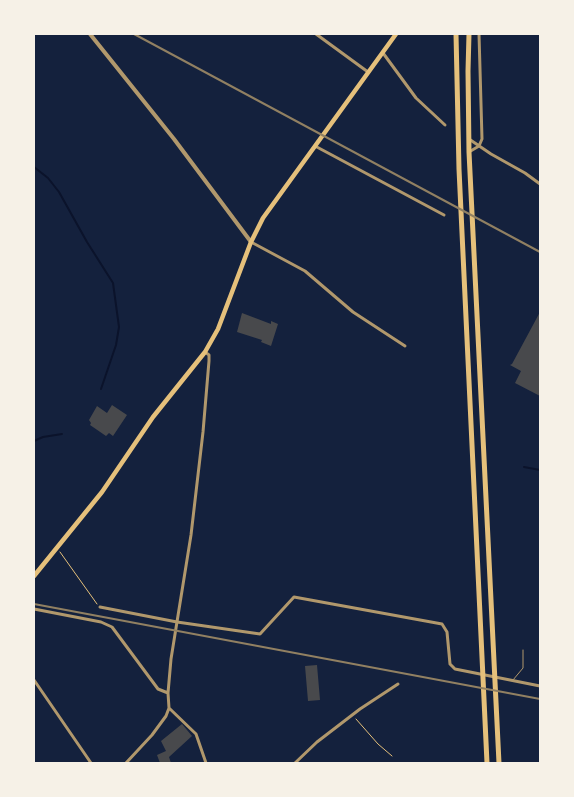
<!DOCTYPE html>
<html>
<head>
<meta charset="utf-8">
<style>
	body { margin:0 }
	#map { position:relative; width:574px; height:797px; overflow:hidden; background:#14213d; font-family:"Nunito Sans",sans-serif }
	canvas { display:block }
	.frame { position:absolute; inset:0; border:35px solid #f6f1e7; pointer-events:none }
</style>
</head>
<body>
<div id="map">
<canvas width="574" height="797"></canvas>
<div class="frame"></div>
</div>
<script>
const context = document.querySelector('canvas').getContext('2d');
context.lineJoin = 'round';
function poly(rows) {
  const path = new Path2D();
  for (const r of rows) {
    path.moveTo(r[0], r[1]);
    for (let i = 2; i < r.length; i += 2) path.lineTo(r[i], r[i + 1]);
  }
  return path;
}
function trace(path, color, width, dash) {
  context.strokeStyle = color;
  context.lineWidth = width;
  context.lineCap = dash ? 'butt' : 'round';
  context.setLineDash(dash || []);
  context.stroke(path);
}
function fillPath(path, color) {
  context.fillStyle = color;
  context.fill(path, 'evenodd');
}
trace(poly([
	[34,167,48,178,59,192,87,242,113,283,119,327,116,345,101,389],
	[34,441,43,437,62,434],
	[524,467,540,470]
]), '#0b132b', 2);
fillPath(poly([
	[540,312,540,396,515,383,521,371,510,365,512,364],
	[242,313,271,324,271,321,278,324,271,346,261,342,262,340,237,332],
	[112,405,127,415,113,436,109,433,106,436,90,425,91,423,89,420,97,406,107,413],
	[317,665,320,700,308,701,305,666],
	[182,724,192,736,169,757,171,763,160,763,157,755,166,751,161,741]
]), '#48494c');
trace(poly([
	[60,552,97,604],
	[356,719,378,744,392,756]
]), '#e5c07b', 1);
trace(poly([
	[513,680,523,668,523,650]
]), '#b1986c', 1);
trace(poly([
	[316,34,368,72],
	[479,34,482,139,479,146],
	[383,53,416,98,445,125],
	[469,139,491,154,525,173,540,184],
	[315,146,444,215],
	[469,152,479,146],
	[251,242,305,271,353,312,405,346],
	[100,607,177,622,260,634,294,597,442,624,447,632,450,664,455,669,540,686],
	[34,609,101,622,112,627,158,689,168,693],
	[34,680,91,763],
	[169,708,196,734,206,763],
	[126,763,152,735,166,716,169,708,168,693,171,659,191,535,203,432,209,361,209,355,205,352],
	[295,763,317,742,360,709,398,684]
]), '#b1986c', 3);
trace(poly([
	[90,34,174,139,251,242]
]), '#b1986c', 4);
trace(poly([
	[34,576,102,492,153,417,205,352,218,329,251,242,263,218,396,34]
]), '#e5c07b', 4.5);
trace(poly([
	[456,34,459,169,487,763],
	[469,34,468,71,469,152,499,763]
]), '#e5c07b', 5);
trace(poly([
	[134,34,540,252],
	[34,604,540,699]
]), '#918062', 2);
</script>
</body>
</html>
